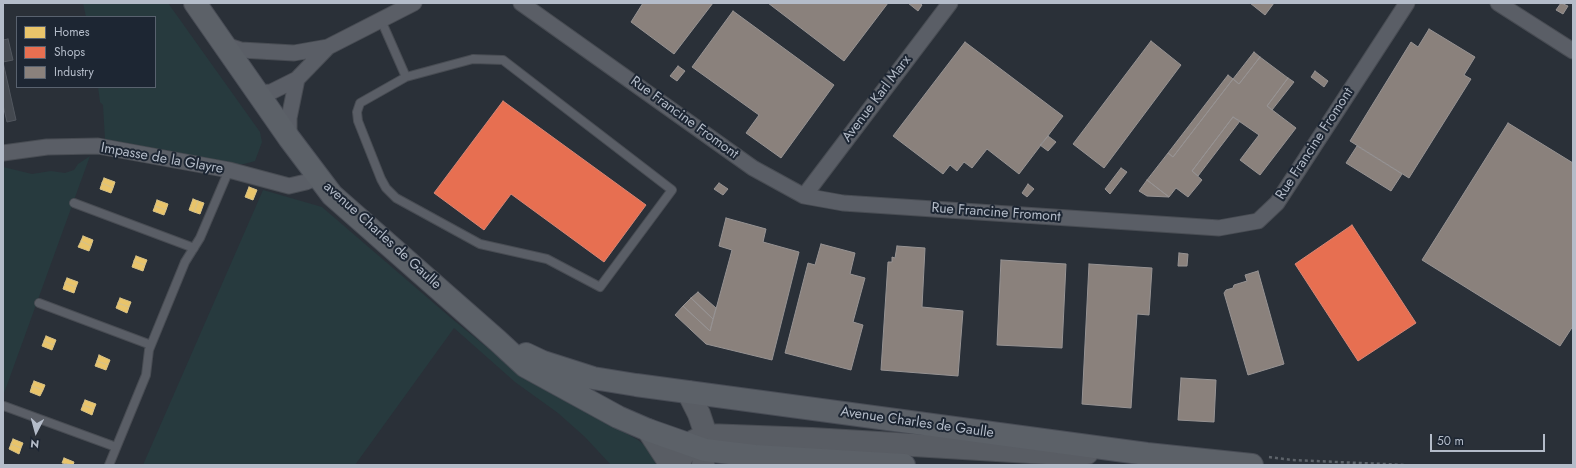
<!DOCTYPE html>
<html>
<head>
<meta charset="utf-8">
<style>
	body { margin:0 }
	#map { position:relative; width:1576px; height:468px; overflow:hidden; background:#2a3038; font-family:Jost,sans-serif }
	canvas { display:block }
	.frame { position:absolute; inset:0; border:4px solid #b4bcc9; pointer-events:none }
	.legend { position:absolute; left:16px; top:16px; width:140px; height:72px; box-sizing:border-box; background:#1d2633; border:1px solid #59626f; margin:0; padding:5px 7px; list-style:none; font-size:12px; color:#b4bcc9 }
	.legend li { display:flex; align-items:center; gap:8px; height:20px }
	.legend b { width:20px; border:1px solid #59626f }
	.north { position:absolute; left:16px; top:412px; width:40px; height:40px; -webkit-text-stroke:3px #1d2633; paint-order:stroke; rotate:186deg; font-size:11px; font-weight:700; line-height:16px; text-align:center; color:#b4bcc9 }
	.north::after { content:''; display:block; margin:auto; width:14px; height:18px; background:#b4bcc9; clip-path:polygon(50% 0,100% 100%,50% 72%,0 100%) }
	.scale { position:absolute; left:1430px; top:434px; width:115px; height:18px; box-sizing:border-box; border:2px solid #b4bcc9; border-top:0; padding-left:5px; font-size:12px; line-height:14px; white-space:nowrap; color:#b4bcc9; -webkit-text-stroke:3px #1d2633; paint-order:stroke }
</style>
</head>
<body>
<div id="map">
<canvas width="1576" height="468"></canvas>
<div class="frame"></div>
<ul class="legend">
<li><b style="height:11px;background:#e9c46a"></b>Homes</li>
<li><b style="height:11px;background:#e76f51"></b>Shops</li>
<li><b style="height:11px;background:#8a817c"></b>Industry</li>
</ul>
<div class="north">N</div>
<div class="scale">50 m</div>
</div>
<script>
const context = document.querySelector('canvas').getContext('2d');
context.lineJoin = 'round';
function fillPath(path, color) {
  context.fillStyle = color;
  context.fill(path, 'evenodd');
}
function poly(rows) {
  const path = new Path2D();
  for (const r of rows) {
    path.moveTo(r[0], r[1]);
    for (let i = 2; i < r.length; i += 2) path.lineTo(r[i], r[i + 1]);
  }
  return path;
}
function trace(path, color, width, dash) {
  context.strokeStyle = color;
  context.lineWidth = width;
  context.lineCap = dash ? 'butt' : 'round';
  context.setLineDash(dash || []);
  context.stroke(path);
}
function drawText(font, color, halo, rows, align = 'center') {
  context.font = font + ' Jost,sans-serif';
  context.lineWidth = 4;
  context.setLineDash([]);
  context.textBaseline = 'middle';
  context.strokeStyle = halo;
  context.fillStyle = color;
  for (const [text, x, y, turn = 0] of rows) {
    context.save();
    context.translate(x, y);
    context.rotate((+turn || 0) * Math.PI / 180);
    context.textAlign = isNaN(turn) ? turn : align;
    if (halo) context.strokeText(text, 0, 0);
    context.fillText(text, 0, 0);
    context.restore();
  }
}
fillPath(poly([
	[83,3,168,3,260,132,262,142,255,161,244,164,237,164,105,139,103,105,100,102,98,87,155,87,155,17,86,17],
	[90,156,3,396,3,167,32,174,51,171,65,173,74,170,78,164],
	[263,190,322,207,451,318,522,376,638,440,644,445,652,455,656,465,611,465,585,437,558,413,515,382,454,328,355,465,143,465]
]), '#273a3e');
const homes = poly([
	[104,178,115,182,113,188,102,183,104,178],
	[102,183,113,188,111,193,100,189,102,183],
	[249,187,257,190,253,200,245,197,249,187],
	[193,199,198,201,194,212,189,210,193,199],
	[157,200,168,204,166,210,155,206,157,200],
	[198,201,204,203,200,214,194,212,198,201],
	[155,206,166,210,164,215,153,211,155,206],
	[83,236,93,240,91,246,81,241,83,236],
	[81,241,91,246,89,251,78,247,81,241],
	[136,256,147,260,145,265,134,261,136,256],
	[134,261,145,265,143,271,132,267,134,261],
	[67,278,78,282,76,287,65,283,67,278],
	[65,283,76,287,74,293,63,289,65,283],
	[120,298,131,302,129,307,118,303,120,298],
	[118,303,129,307,127,313,116,308,118,303],
	[46,336,56,340,54,345,44,341,46,336],
	[44,341,54,345,52,350,42,346,44,341],
	[99,355,110,360,108,365,97,361,99,355],
	[97,361,108,365,106,370,95,366,97,361],
	[34,381,45,385,43,390,32,386,34,381],
	[32,386,43,390,40,396,30,392,32,386],
	[85,400,96,404,94,409,83,405,85,400],
	[83,405,94,409,92,415,81,410,83,405],
	[13,439,23,443,21,448,11,444,13,439],
	[11,444,21,448,19,454,9,449,11,444],
	[64,458,74,462,73,465,62,463,64,458]
]);
fillPath(homes, '#e9c46a');
trace(homes, '#d9c286', 1);
const shops = poly([
	[503,101,646,205,604,262,511,194,484,230,434,193,503,101],
	[1352,225,1416,323,1358,361,1295,264,1352,225]
]);
fillPath(shops, '#e76f51');
trace(shops, '#d88675', 1);
const industry = poly([
	[643,3,713,3,674,54,631,22,643,3],
	[768,3,888,3,844,61,768,3],
	[908,3,919,3,922,5,918,11,908,3],
	[1250,3,1274,3,1265,15,1250,3],
	[1561,3,1568,6,1563,14,1556,10,1561,3],
	[733,11,834,85,781,158,746,133,759,115,692,67,733,11],
	[1429,29,1475,57,1464,75,1471,79,1409,178,1350,141,1411,42,1418,47,1429,29],
	[1151,41,1181,65,1104,168,1073,144,1151,41],
	[965,42,1063,116,1019,174,987,149,972,168,964,162,957,171,950,165,943,174,893,136,965,42],
	[1254,52,1260,57,1239,84,1233,79,1254,52],
	[1260,57,1288,78,1267,106,1296,128,1260,175,1240,160,1259,135,1233,117,1192,171,1202,180,1188,197,1176,188,1169,197,1147,180,1168,153,1173,157,1233,79,1239,84,1260,57],
	[678,66,685,71,677,81,670,76,678,66],
	[1315,71,1328,81,1324,87,1311,77,1315,71],
	[1228,75,1233,79,1173,157,1168,153,1228,75],
	[1288,78,1294,82,1272,110,1267,106,1288,78],
	[1233,117,1240,121,1198,176,1192,171,1233,117],
	[1508,123,1573,163,1573,326,1560,346,1422,260,1508,123],
	[1048,136,1056,142,1048,151,1040,145,1048,136],
	[1357,146,1402,174,1391,191,1346,163,1357,146],
	[1121,168,1127,172,1110,194,1105,189,1121,168],
	[1147,180,1169,197,1147,196,1139,191,1147,180],
	[719,183,728,189,723,195,714,189,719,183],
	[1028,184,1034,189,1027,197,1022,193,1028,184],
	[726,218,766,229,763,242,799,252,772,360,706,344,675,315,683,306,710,331,732,250,719,246,726,218],
	[821,244,855,253,850,274,865,278,853,322,863,325,851,370,785,353,808,263,815,265,821,244],
	[897,246,925,248,922,307,963,311,958,376,881,370,888,262,892,262,892,257,895,258,897,246],
	[1179,253,1188,254,1187,266,1178,266,1179,253],
	[1001,260,1066,264,1062,348,997,345,1001,260],
	[1089,264,1152,268,1149,315,1137,314,1131,408,1082,404,1089,264],
	[1258,271,1284,364,1248,375,1224,293,1226,290,1233,288,1234,285,1247,281,1245,275,1258,271],
	[698,292,716,308,713,319,691,298,698,292],
	[691,298,713,319,710,331,683,306,691,298],
	[1181,378,1216,380,1214,422,1178,420,1181,378]
]);
fillPath(industry, '#8a817c');
trace(industry, '#979393', 1);
const building = poly([
	[8,39,13,60,3,62,16,120,7,122,3,105,3,40,8,39]
]);
fillPath(building, '#444950');
trace(building, '#52575f', 1);
const lane = poly([
	[381,20,406,77],
	[473,59,503,60,672,190,600,287,547,259,480,244,396,198,386,188,381,179,358,121,357,112,360,103,406,77,473,59],
	[74,203,194,248],
	[39,303,151,345],
	[4,406,116,447],
	[109,465,146,375,149,350,151,345,185,262,200,238,229,170]
]);
const street = poly([
	[521,3,753,168,804,196,843,203,1219,228,1258,221,1277,203,1407,3],
	[1498,3,1573,51],
	[223,44,241,50,294,53,328,47,414,3],
	[258,93,271,92,297,79,328,47],
	[289,138,289,118,297,79],
	[3,153,47,147,98,146,229,170,289,186,306,182,318,177],
	[804,196,950,3]
]);
const secondary = poly([
	[688,392,699,414,706,435,703,465],
	[648,430,671,465],
	[678,465,688,444,706,435,812,439,1047,453,1087,453]
]);
const primary = poly([
	[195,3,289,138,332,195,498,341,525,366,618,417,648,430,705,450,755,456,904,465],
	[526,354,543,362,593,378,636,385,1147,454,1252,465]
]);
trace(lane, '#484c53', 10);
trace(street, '#484c53', 17);
trace(secondary, '#484c53', 24);
trace(primary, '#484c55', 24);
trace(poly([
	[1269,457,1292,460,1406,465]
]), '#5d636a', 2.5, [3, 3]);
trace(lane, '#5a5e66', 8);
trace(street, '#5a5e66', 15);
trace(secondary, '#595d64', 22);
trace(primary, '#5c6168', 22);
drawText('14px', '#b4bcc9', '#1d2633', [
	["Avenue Karl Marx",877,99,-53],
	["Rue Francine Fromont",684,118,36],
	["Rue Francine Fromont",1315,144,-57],
	["Impasse de la Glayre",162,159,10],
	["Rue Francine Fromont",996,213,4],
	["avenue Charles de Gaulle",382,236,42],
	["Avenue Charles de Gaulle",917,423,8]
]);
</script>
</body>
</html>
